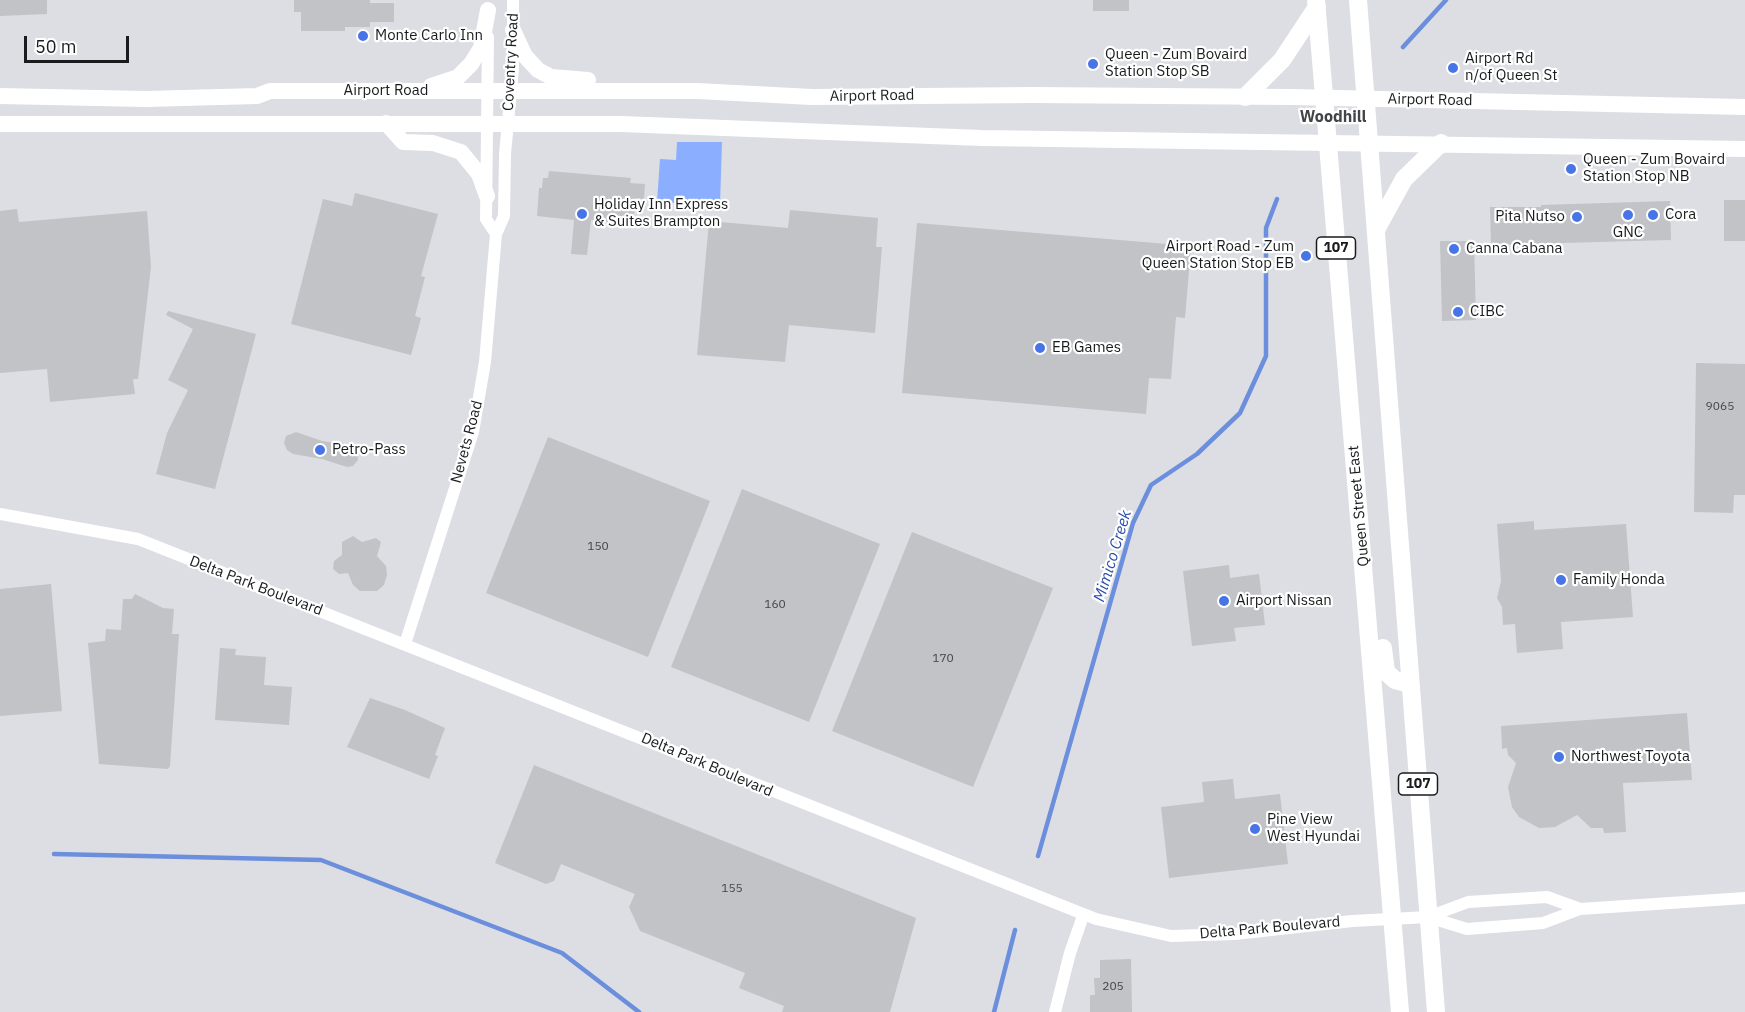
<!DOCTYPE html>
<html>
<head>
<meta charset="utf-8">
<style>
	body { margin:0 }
	#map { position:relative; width:1745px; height:1012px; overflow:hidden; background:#dcdee3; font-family:"IBM Plex Sans",sans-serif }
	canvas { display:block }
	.scale { position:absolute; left:24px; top:36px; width:105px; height:27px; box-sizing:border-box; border:3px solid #1a1b1d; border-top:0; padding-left:8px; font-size:18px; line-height:21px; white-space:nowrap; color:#1a1b1d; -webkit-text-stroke:4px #fff; paint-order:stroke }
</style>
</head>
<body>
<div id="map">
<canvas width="1745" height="1012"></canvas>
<div class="scale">50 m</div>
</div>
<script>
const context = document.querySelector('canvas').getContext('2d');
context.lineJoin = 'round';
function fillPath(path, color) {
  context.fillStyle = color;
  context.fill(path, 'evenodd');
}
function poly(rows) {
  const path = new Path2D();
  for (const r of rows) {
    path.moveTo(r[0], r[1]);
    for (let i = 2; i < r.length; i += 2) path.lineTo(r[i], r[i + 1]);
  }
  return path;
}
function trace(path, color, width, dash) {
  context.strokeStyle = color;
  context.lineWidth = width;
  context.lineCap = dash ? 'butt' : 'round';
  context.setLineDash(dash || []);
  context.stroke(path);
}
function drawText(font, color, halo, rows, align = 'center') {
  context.font = font + ' "IBM Plex Sans",sans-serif';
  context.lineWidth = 4.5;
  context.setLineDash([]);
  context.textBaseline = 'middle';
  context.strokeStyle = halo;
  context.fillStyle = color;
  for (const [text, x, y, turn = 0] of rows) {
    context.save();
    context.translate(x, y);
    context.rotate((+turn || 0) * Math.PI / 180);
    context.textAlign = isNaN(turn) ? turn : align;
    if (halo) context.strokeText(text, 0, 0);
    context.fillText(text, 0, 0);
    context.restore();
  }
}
fillPath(poly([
	[677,142,722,142,720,205,657,202,660,159,676,160]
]), '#8baffe');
trace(poly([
	[1403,47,1446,0],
	[54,854,321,860,562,953,639,1012],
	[1038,856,1133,523,1151,485,1197,454,1240,413,1266,356,1266,228,1277,199],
	[994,1012,1015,930]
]), '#6b8edd', 4.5);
fillPath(poly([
	[0,0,47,0,47,14,0,16],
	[294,0,370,0,370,3,394,3,394,22,370,22,370,27,345,27,345,31,301,31,301,12,294,12],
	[1093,0,1129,0,1129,11,1093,11],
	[549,171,631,178,630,183,645,184,644,199,635,198,634,215,628,214,627,224,591,220,587,255,571,254,574,220,537,216,539,188,542,188,543,178,548,178],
	[355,193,438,214,421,276,425,277,415,316,421,318,411,355,291,324,323,199,352,206],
	[1724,200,1745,200,1745,241,1724,241],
	[1670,201,1671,240,1491,245,1490,207,1541,207,1541,205],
	[17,209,19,222,147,211,151,267,138,379,133,379,135,394,50,402,47,369,0,373,0,211],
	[790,210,878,218,876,247,882,247,875,333,789,325,785,362,697,355,709,221,788,228],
	[917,223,1191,246,1185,318,1176,317,1171,379,1149,378,1146,414,902,393],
	[1440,241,1474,241,1476,320,1442,321],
	[168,311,256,334,215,489,156,474,167,433,188,390,168,380,193,329,166,315],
	[1696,363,1745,364,1745,495,1734,495,1733,513,1694,512],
	[296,432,322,441,350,445,357,453,358,460,353,466,347,467,322,459,293,454,287,450,284,443,286,436],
	[548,437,710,501,648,657,486,593],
	[742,489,880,544,809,722,671,667],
	[1534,521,1534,530,1626,524,1633,617,1561,622,1563,649,1517,653,1515,624,1503,625,1502,607,1497,598,1501,581,1497,524],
	[912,532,1053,588,973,787,832,731],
	[353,536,362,542,376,538,381,542,377,556,386,566,387,575,384,585,377,591,360,591,353,585,348,573,339,574,333,569,334,561,342,555,342,542],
	[1229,565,1230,578,1259,574,1265,625,1234,628,1236,641,1192,646,1183,571],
	[51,584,62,711,0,716,0,589],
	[135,594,163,608,174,609,172,634,179,634,170,766,168,769,99,764,88,643,105,641,106,629,121,630,123,599,132,599],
	[220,648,236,649,235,655,266,657,264,685,292,687,289,725,215,720],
	[370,698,405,710,445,728,435,755,438,756,429,779,347,747],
	[1687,713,1692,780,1623,783,1626,832,1604,833,1603,828,1591,828,1577,815,1555,827,1539,828,1519,817,1512,807,1508,787,1516,763,1508,755,1507,748,1502,749,1501,726],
	[534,765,916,918,890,1012,782,1012,784,1006,739,988,745,973,640,931,629,907,635,894,561,864,554,881,546,884,495,863],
	[1233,779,1235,799,1280,794,1288,864,1169,878,1161,807,1204,802,1202,782],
	[1131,959,1132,1012,1090,1012,1090,995,1095,995,1094,978,1100,978,1100,960]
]), '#c1c3c7');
trace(poly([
	[488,37,486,219,496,234],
	[0,514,138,539,1096,919,1171,936,1235,934,1352,921,1428,917,1468,902,1547,897,1580,909],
	[405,644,473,432,485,362,496,234,504,216,505,154,513,69,513,0],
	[1428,917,1467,929,1543,923,1580,909,1745,898],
	[1055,1012,1070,953,1083,916]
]), '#fff', 12);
trace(poly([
	[513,30,525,56,538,70,551,77,588,80],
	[431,86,458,77,471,64,481,48,488,10],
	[0,96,146,99,257,96,270,91,697,91,812,97,1033,95,1291,97,1745,107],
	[386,123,403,142,433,143,461,152,479,174,487,196],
	[0,124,621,124,982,138,1745,149]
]), '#fff', 16);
trace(poly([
	[1316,0,1400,1012],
	[1358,0,1436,1012],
	[1245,97,1282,60,1317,7],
	[1377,228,1404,179,1441,143],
	[1383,648,1386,672,1395,680,1410,684]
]), '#fff', 18);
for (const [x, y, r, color] of [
	[363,36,6,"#4774e6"],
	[1093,64,6,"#4774e6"],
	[1453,68,6,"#4774e6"],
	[1571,169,6,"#4774e6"],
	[582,214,6,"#4774e6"],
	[1628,215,6,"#4774e6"],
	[1653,215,6,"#4774e6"],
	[1577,217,6,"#4774e6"],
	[1454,249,6,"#4774e6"],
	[1306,256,6,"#4774e6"],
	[1458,312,6,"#4774e6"],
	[1040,348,6,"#4774e6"],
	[320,450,6,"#4774e6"],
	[1561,580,6,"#4774e6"],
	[1224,601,6,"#4774e6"],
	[1559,757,6,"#4774e6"],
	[1255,829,6,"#4774e6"]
]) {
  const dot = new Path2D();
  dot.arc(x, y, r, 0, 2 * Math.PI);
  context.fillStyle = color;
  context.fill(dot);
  trace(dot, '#fff', 2);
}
drawText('12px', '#444548', null, [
	["9065",1720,407],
	["150",598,547],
	["160",775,605],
	["170",943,659],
	["155",732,889],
	["205",1113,987]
]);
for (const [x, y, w] of [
	[1336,248,39],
	[1418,784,39]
]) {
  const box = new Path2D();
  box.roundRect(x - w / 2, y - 11, w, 22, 4.5);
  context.fillStyle = '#fff';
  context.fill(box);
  trace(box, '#1a1b1d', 1.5);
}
drawText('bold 14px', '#1a1b1d', null, [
	["107",1336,248],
	["107",1418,784]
]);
drawText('15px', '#1a1b1d', '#fff', [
	["Monte Carlo Inn",375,36],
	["Queen - Zum Bovaird",1105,55],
	["Station Stop SB",1105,72],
	["Airport Rd",1465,59],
	["n/of Queen St",1465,76],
	["Queen - Zum Bovaird",1583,160],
	["Station Stop NB",1583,177],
	["Holiday Inn Express",594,205],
	["& Suites Brampton",594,222],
	["Cora",1665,215],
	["Pita Nutso",1565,217,"right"],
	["GNC",1628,233,"center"],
	["Airport Road - Zum",1294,247,"right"],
	["Queen Station Stop EB",1294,264,"right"],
	["Canna Cabana",1466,249],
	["CIBC",1470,312],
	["EB Games",1052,348],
	["Petro-Pass",332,450],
	["Family Honda",1573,580],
	["Airport Nissan",1236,601],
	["Northwest Toyota",1571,757],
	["Pine View",1267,820],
	["West Hyundai",1267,837]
], 'left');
drawText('15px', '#1a1b1d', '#fff', [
	["Coventry Road",511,62,-87],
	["Airport Road",386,91],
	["Airport Road",872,96,-1],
	["Airport Road",1430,100,1],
	["Nevets Road",467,442,-75],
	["Queen Street East",1359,506,-95],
	["Delta Park Boulevard",256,586,21],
	["Delta Park Boulevard",707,765,23],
	["Delta Park Boulevard",1270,928,-5]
]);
drawText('bold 16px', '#424447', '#fff', [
	["Woodhill",1333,117]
]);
drawText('italic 16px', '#2b4eab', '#fff', [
	["Mimico Creek",1113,556,-73]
]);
</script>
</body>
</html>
